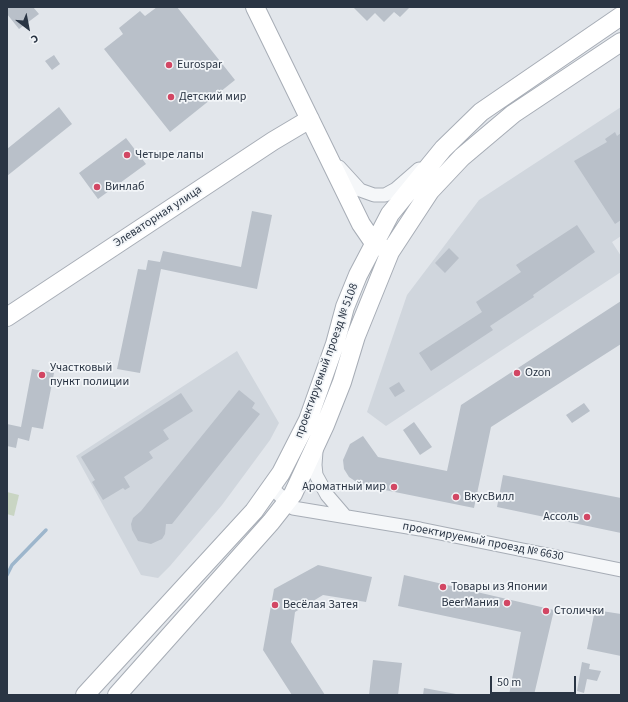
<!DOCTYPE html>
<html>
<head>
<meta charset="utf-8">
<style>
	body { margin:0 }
	#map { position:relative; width:628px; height:702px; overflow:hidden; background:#e2e6eb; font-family:"Source Sans 3",sans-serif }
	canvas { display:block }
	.frame { position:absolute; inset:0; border:8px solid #2a3544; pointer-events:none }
	.north { position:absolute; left:8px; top:8px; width:40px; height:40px; -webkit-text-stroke:3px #f2f5f8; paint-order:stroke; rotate:148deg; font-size:11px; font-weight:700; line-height:16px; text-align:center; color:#2a3544 }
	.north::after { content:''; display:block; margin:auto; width:14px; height:18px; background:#2a3544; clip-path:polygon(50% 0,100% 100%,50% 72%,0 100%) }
	.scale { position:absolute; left:490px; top:676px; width:86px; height:18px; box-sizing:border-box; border:2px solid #2a3544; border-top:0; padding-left:5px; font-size:12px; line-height:14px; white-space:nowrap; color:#2a3544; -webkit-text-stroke:3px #f2f5f8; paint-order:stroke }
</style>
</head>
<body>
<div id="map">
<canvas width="628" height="702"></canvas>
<div class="frame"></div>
<div class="north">С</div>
<div class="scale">50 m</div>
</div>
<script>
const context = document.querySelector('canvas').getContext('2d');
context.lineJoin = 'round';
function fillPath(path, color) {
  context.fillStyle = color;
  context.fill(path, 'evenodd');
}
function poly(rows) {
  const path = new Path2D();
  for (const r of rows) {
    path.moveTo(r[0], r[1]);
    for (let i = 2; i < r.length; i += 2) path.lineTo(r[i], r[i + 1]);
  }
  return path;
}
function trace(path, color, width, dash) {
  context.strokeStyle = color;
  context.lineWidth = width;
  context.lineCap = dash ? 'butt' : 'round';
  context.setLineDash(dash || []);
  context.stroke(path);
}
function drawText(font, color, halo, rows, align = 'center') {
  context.font = font + ' "Source Sans 3",sans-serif';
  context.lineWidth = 3.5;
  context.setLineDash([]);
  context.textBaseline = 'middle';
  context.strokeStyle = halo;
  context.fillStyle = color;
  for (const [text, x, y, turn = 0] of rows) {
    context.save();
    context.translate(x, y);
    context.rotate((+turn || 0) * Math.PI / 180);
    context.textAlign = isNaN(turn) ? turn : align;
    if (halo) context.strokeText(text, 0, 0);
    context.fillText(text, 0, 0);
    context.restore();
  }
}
fillPath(poly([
	[621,107,621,236,612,242,621,256,621,272,386,426,367,412,407,295,479,200],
	[237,351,279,423,270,440,222,505,170,566,158,578,141,575,76,456]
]), '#d0d6dd');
fillPath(poly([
	[7,492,19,495,14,516,7,514]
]), '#c9d5c3');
trace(poly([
	[7,575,12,565,46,530]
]), '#9db6cc', 3.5);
fillPath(poly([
	[7,7,33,7,39,14,19,29,7,14],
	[157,7,177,7,235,80,170,132,104,49,123,34,119,28,140,11,145,16],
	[353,7,410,7,400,17,394,12,384,22,375,13,367,21],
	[54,55,60,64,52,70,45,61],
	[59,107,72,124,7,176,7,149],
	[615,132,617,136,621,133,621,220,615,224,574,161,607,142,605,139],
	[126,138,146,164,98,199,79,173],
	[252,211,272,215,257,289,161,269,140,373,117,369,138,269,146,270,148,260,160,262,163,251,241,267],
	[577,225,595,252,533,295,534,297,490,326,493,330,431,371,419,353,482,312,476,302,521,272,516,265],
	[449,248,459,258,445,273,435,263],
	[621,301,621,344,491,427,474,508,375,488,358,483,349,477,344,469,343,460,350,444,363,436,378,457,447,471,461,405],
	[32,369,54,373,43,429,32,427,29,441,18,438,16,448,7,446,7,424,21,427],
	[399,382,405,391,395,397,389,388],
	[239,390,255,403,252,408,260,414,172,524,166,524,165,534,162,539,151,544,138,541,132,530,131,524,133,518,141,511],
	[181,393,193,411,163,430,169,439,149,452,153,458,124,477,130,487,125,490,123,488,103,500,92,482,95,480,81,457],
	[584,403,590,411,572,423,566,415],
	[414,422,432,447,420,455,403,430],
	[503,475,621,498,621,533,497,507],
	[318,565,372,577,366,602,323,595,295,612,291,642,325,695,292,695,263,650,274,589],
	[404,575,554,610,534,695,509,695,521,632,398,606],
	[595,610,621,614,621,656,587,649],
	[373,660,402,663,398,695,369,695],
	[582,662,590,664,589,669,601,671,597,681,587,679,584,693,577,691],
	[424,688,456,694,456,695,423,695]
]), '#b9c0c9');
const street = poly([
	[339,167,360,190,374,195,385,195,396,189,419,169],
	[316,451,315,465,316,475,327,495,345,516],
	[272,488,293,508,420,529,621,570]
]);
const secondary = poly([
	[255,7,361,224,374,243,383,248],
	[7,317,273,141,310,119],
	[85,695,254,511,281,473,308,420,335,344,345,307,358,275,390,214,443,149,481,112,621,16],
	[117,695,271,522,293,494,325,425,342,382,356,336,390,252,430,191,462,157,513,114,621,42]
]);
trace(street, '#a7adb6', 15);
trace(secondary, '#a7adb6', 20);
trace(street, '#f5f7f9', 13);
trace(secondary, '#fff', 18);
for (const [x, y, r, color] of [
	[169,65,4,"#d24663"],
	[171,97,4,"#d24663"],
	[127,155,4,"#d24663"],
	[97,187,4,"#d24663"],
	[517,373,4,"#d24663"],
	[42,375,4,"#d24663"],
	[394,487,4,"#d24663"],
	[456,497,4,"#d24663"],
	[587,517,4,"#d24663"],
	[443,587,4,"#d24663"],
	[507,603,4,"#d24663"],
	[275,605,4,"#d24663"],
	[546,611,4,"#d24663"]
]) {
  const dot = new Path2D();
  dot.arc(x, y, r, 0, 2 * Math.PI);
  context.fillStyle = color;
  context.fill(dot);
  trace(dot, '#f2f5f8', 1.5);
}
drawText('12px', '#2a3544', '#f2f5f8', [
	["Eurospar",177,65],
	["Детский мир",179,97],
	["Четыре лапы",135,155],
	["Винлаб",105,187],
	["Участковый",50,368],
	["пункт полиции",50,382],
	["Ozon",525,373],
	["Ароматный мир",386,487,"right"],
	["ВкусВилл",464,497],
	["Ассоль",579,517,"right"],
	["Товары из Японии",451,587],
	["BeerМания",499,603,"right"],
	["Весёлая Затея",283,605],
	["Столички",554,611]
], 'left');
drawText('12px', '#2a3544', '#f2f5f8', [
	["Элеваторная улица",158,217,-33],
	["проектируемый проезд № 5108",327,361,-70],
	["проектируемый проезд № 6630",483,542,11]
]);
</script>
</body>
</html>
